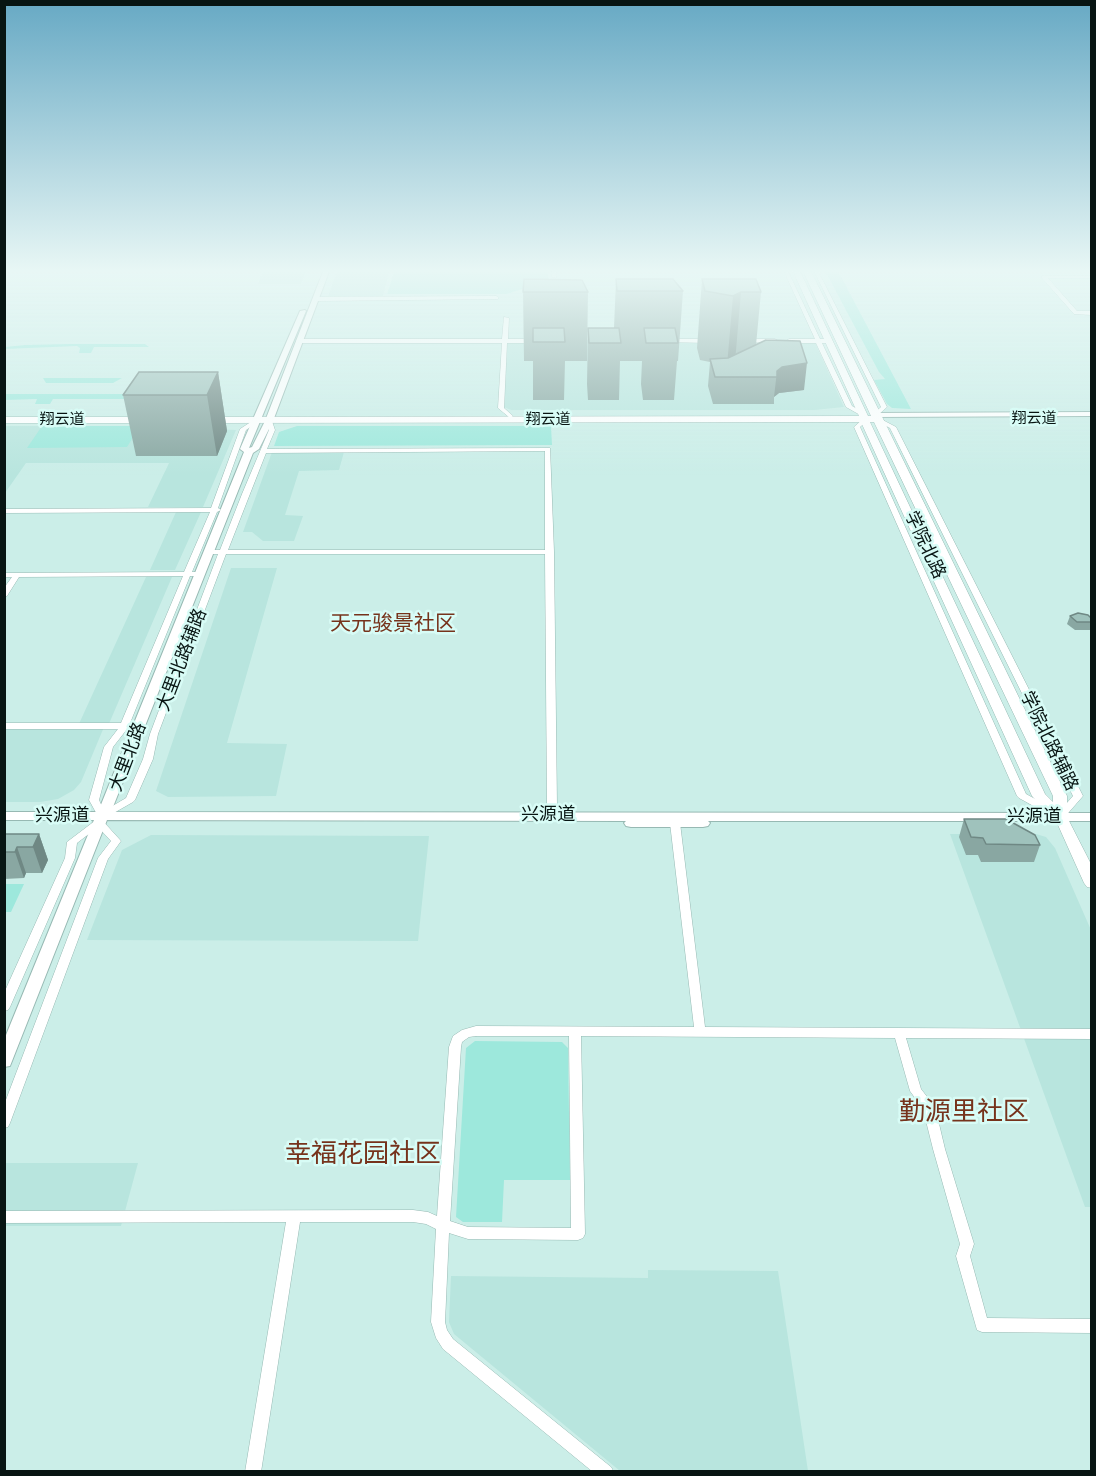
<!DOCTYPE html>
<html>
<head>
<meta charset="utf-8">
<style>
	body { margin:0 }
	#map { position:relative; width:1096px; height:1476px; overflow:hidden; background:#cbeee8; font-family:Figtree,sans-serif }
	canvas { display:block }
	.frame { position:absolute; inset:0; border:6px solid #081513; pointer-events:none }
</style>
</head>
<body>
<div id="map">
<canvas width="1096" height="1476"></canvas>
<div class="frame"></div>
</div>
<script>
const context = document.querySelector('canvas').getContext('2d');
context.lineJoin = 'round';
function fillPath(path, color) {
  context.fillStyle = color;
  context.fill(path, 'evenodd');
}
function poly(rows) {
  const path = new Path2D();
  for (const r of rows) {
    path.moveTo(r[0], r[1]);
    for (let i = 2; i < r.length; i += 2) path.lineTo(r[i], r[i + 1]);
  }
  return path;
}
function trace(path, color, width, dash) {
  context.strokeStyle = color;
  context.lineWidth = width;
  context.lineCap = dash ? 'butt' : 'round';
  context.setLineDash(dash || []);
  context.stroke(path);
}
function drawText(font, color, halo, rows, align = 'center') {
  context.font = font + ' Figtree,"Noto Sans SC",sans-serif';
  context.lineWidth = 5;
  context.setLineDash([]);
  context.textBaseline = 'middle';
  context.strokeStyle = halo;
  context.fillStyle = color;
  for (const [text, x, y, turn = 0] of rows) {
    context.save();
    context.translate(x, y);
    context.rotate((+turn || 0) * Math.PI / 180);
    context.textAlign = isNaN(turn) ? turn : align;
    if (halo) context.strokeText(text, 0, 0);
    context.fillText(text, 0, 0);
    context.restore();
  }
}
fillPath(poly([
	[236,269,307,269,301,284,258,284,263,271],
	[338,269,390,269,383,296,328,296],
	[513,340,814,340,844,407,815,410,511,410,504,407,507,342],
	[5,426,140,426,236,430,203,507,148,507,169,463,26,463,5,493],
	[272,452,344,452,339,470,299,471,285,515,303,516,294,541,263,541,252,532,243,532],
	[176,512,201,512,175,570,150,570],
	[231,568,277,568,227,743,287,744,276,796,168,797,156,791],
	[146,577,172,577,108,726,104,727,81,782,74,790,58,799,40,802,5,802,4,727,78,726],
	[950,834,1036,834,1046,837,1055,848,1091,930,1091,1207,1085,1207],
	[151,835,429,836,418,941,87,940,122,850],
	[4,1163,138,1163,121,1226,5,1226],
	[648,1270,778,1271,808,1471,620,1471,454,1334,449,1322,451,1276,648,1278]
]), '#b8e5de');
fillPath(poly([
	[395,269,548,269,548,280,507,294,387,294],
	[824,269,837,269,911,409,892,408,887,404,874,380,885,379,879,372],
	[69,344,145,344,149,347,94,347,91,353,79,353,80,348,77,346,5,349,5,347,25,345],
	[43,378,122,378,113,383,46,383],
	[4,394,158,394,160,399,53,399,50,404,35,404,37,399,5,400],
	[42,426,140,426,127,447,27,448],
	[297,426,551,426,552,445,274,446,279,432],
	[4,884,24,884,11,912,5,912],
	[475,1041,562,1042,568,1048,570,1180,504,1180,502,1222,463,1222,456,1217,466,1048]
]), '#9de8dc');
const street = poly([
	[552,269,556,269,556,278,552,277,552,269],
	[783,269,787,269,820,339,829,339,832,341,829,343,822,343,852,406,866,414,866,416,862,416,846,407,816,343,789,343,786,341,789,339,815,339,783,269],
	[813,269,817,269,887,407,877,416,872,415,881,407,813,269],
	[1042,276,1092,276,1092,278,1048,278,1077,311,1092,311,1092,315,1074,314,1042,278,1042,276],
	[496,296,498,297,498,299,316,301,313,299,316,297,496,296],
	[504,317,509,318,508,339,535,339,538,341,535,343,507,343,504,408,513,416,510,418,498,408,502,343,299,343,296,341,299,339,502,339,504,317],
	[669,339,709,339,712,341,709,343,667,342,667,340,669,339],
	[744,339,775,339,778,341,775,343,742,342,742,340,744,339],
	[257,418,260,420,259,421,246,430,218,508,221,510,217,512,192,572,200,572,204,574,200,576,190,576,130,723,140,723,144,726,140,729,127,729,113,747,99,800,104,811,126,798,143,759,150,734,218,554,209,554,205,552,209,550,220,550,242,494,269,430,266,421,269,419,272,421,275,430,267,449,550,448,554,552,557,808,555,810,549,810,547,808,545,554,226,554,158,734,153,759,135,800,133,802,105,818,99,818,89,800,104,747,118,729,4,729,4,723,121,723,183,576,19,577,7,596,4,596,4,588,12,577,4,577,4,573,184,572,210,512,4,513,4,509,211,508,240,429,257,418],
	[545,451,545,550,228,550,266,453,545,451],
	[864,418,869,419,860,427,1026,794,1059,812,1073,796,890,428,875,420,875,418,879,418,896,427,1083,796,1063,819,1057,819,1019,798,1017,796,854,427,864,418],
	[99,819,102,820,121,841,108,859,10,1123,8,1127,4,1128,4,1105,98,858,111,841,98,827,77,843,75,858,10,1007,8,1010,4,1011,4,993,65,858,67,842,96,820,99,819],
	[675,820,680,823,705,1027,1092,1029,1092,1039,906,1038,921,1089,935,1107,945,1149,974,1244,970,1256,987,1318,1092,1319,1092,1333,982,1332,977,1330,956,1256,960,1244,933,1149,923,1109,910,1091,895,1038,581,1036,585,1234,583,1238,578,1240,468,1239,449,1233,445,1322,447,1330,453,1339,611,1467,614,1472,593,1472,443,1349,436,1338,431,1322,436,1229,426,1224,413,1222,300,1222,261,1472,245,1472,286,1222,4,1223,4,1211,413,1210,428,1212,437,1216,449,1047,453,1036,462,1030,476,1026,694,1027,670,823,675,820],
	[476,1036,569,1036,571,1228,468,1227,450,1221,461,1047,462,1042,469,1037,476,1036]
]);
const secondary = poly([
	[324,269,330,269,273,421,259,449,253,453,111,812,1092,813,1092,821,708,821,710,823,708,826,703,827,631,827,626,826,624,823,626,821,107,820,12,1061,10,1066,4,1067,4,1040,94,820,4,820,4,812,98,812,244,452,240,449,300,311,305,310,306,311,249,448,252,447,265,421,324,269],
	[1092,412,1092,416,875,417,871,415,875,413,1092,412]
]);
const primary = poly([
	[792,269,799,269,868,416,871,416,802,269,810,269,1067,796,1067,817,1092,866,1092,888,1087,887,1084,883,1058,825,1032,796,861,422,207,423,202,420,207,417,859,416,792,269],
	[870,422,874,422,1053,796,1053,802,1045,794,870,422],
	[4,417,146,417,151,420,146,423,4,423,4,417]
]);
trace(street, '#97b9b3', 1);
trace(secondary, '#97b9b3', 2);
trace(primary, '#97b9b3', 1);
fillPath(street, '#fff');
fillPath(secondary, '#fff');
fillPath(primary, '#fff');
fillPath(poly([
	[616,279,683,291,678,361,677,361,674,400,643,400,641,384,642,361,620,361,619,400,588,400,587,384,588,328,614,328],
	[702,279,761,292,756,345,804,390,779,393,774,397,774,404,713,404,708,386,710,362,700,360,697,348],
	[523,292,588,292,587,361,565,361,564,400,533,400,533,361,524,361],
	[218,372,227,431,217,456,136,456,123,395],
	[1070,616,1092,619,1092,630,1075,630,1067,624],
	[964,819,1040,845,1034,862,981,862,978,855,966,855,959,837],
	[4,834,39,834,48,860,42,873,26,873,24,878,4,879]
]), '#89a7a2');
fillPath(poly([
	[741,292,735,362,727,366,733,296],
	[807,363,804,390,779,393,774,397,777,371,782,367],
	[218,372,227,431,217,456,207,395],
	[39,834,48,860,42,873,33,847],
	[17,847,26,873,24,878,15,852]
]), '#6f8884');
const building = poly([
	[524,279,582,280,588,292,523,292,524,279],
	[616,279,673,279,683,291,617,291,616,279],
	[702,279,756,279,761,292,741,292,733,296,705,291,702,279],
	[533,328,564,328,565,342,533,342,533,328],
	[588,328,619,328,621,343,589,343,588,328],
	[644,328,675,328,678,343,646,343,644,328],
	[766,340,800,341,807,363,782,367,777,371,777,377,715,377,710,359,728,358,766,340],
	[139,372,218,372,207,395,123,395,139,372],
	[1078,613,1088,615,1092,619,1092,622,1077,622,1070,616,1078,613],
	[964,819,1006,819,1035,835,1040,845,986,844,983,838,971,837,964,819],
	[4,834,39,834,33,847,17,847,15,852,4,852,4,834]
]);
fillPath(building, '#9fc2bc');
trace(building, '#6f8884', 1.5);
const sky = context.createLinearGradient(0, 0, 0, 475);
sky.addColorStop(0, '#67a9c4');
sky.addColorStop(0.57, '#e8f7f5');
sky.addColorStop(1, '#e8f7f500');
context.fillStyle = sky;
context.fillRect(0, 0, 1096, 475);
drawText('15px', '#081513', '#d8fcf6', [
	["翔云道",1034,419],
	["翔云道",62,420],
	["翔云道",548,420]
]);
drawText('18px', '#081513', '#d8fcf6', [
	["学院北路",925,545,65],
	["大里北路辅路",182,660,-69],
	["学院北路辅路",1049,741,64],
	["大里北路",128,757,-69],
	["兴源道",548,815],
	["兴源道",62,816],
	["兴源道",1034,817]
]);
drawText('21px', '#76331c', '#d8fcf6', [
	["天元骏景社区",393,624]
]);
drawText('26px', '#76331c', '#d8fcf6', [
	["勤源里社区",964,1112],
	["幸福花园社区",363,1154]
]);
</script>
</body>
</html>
